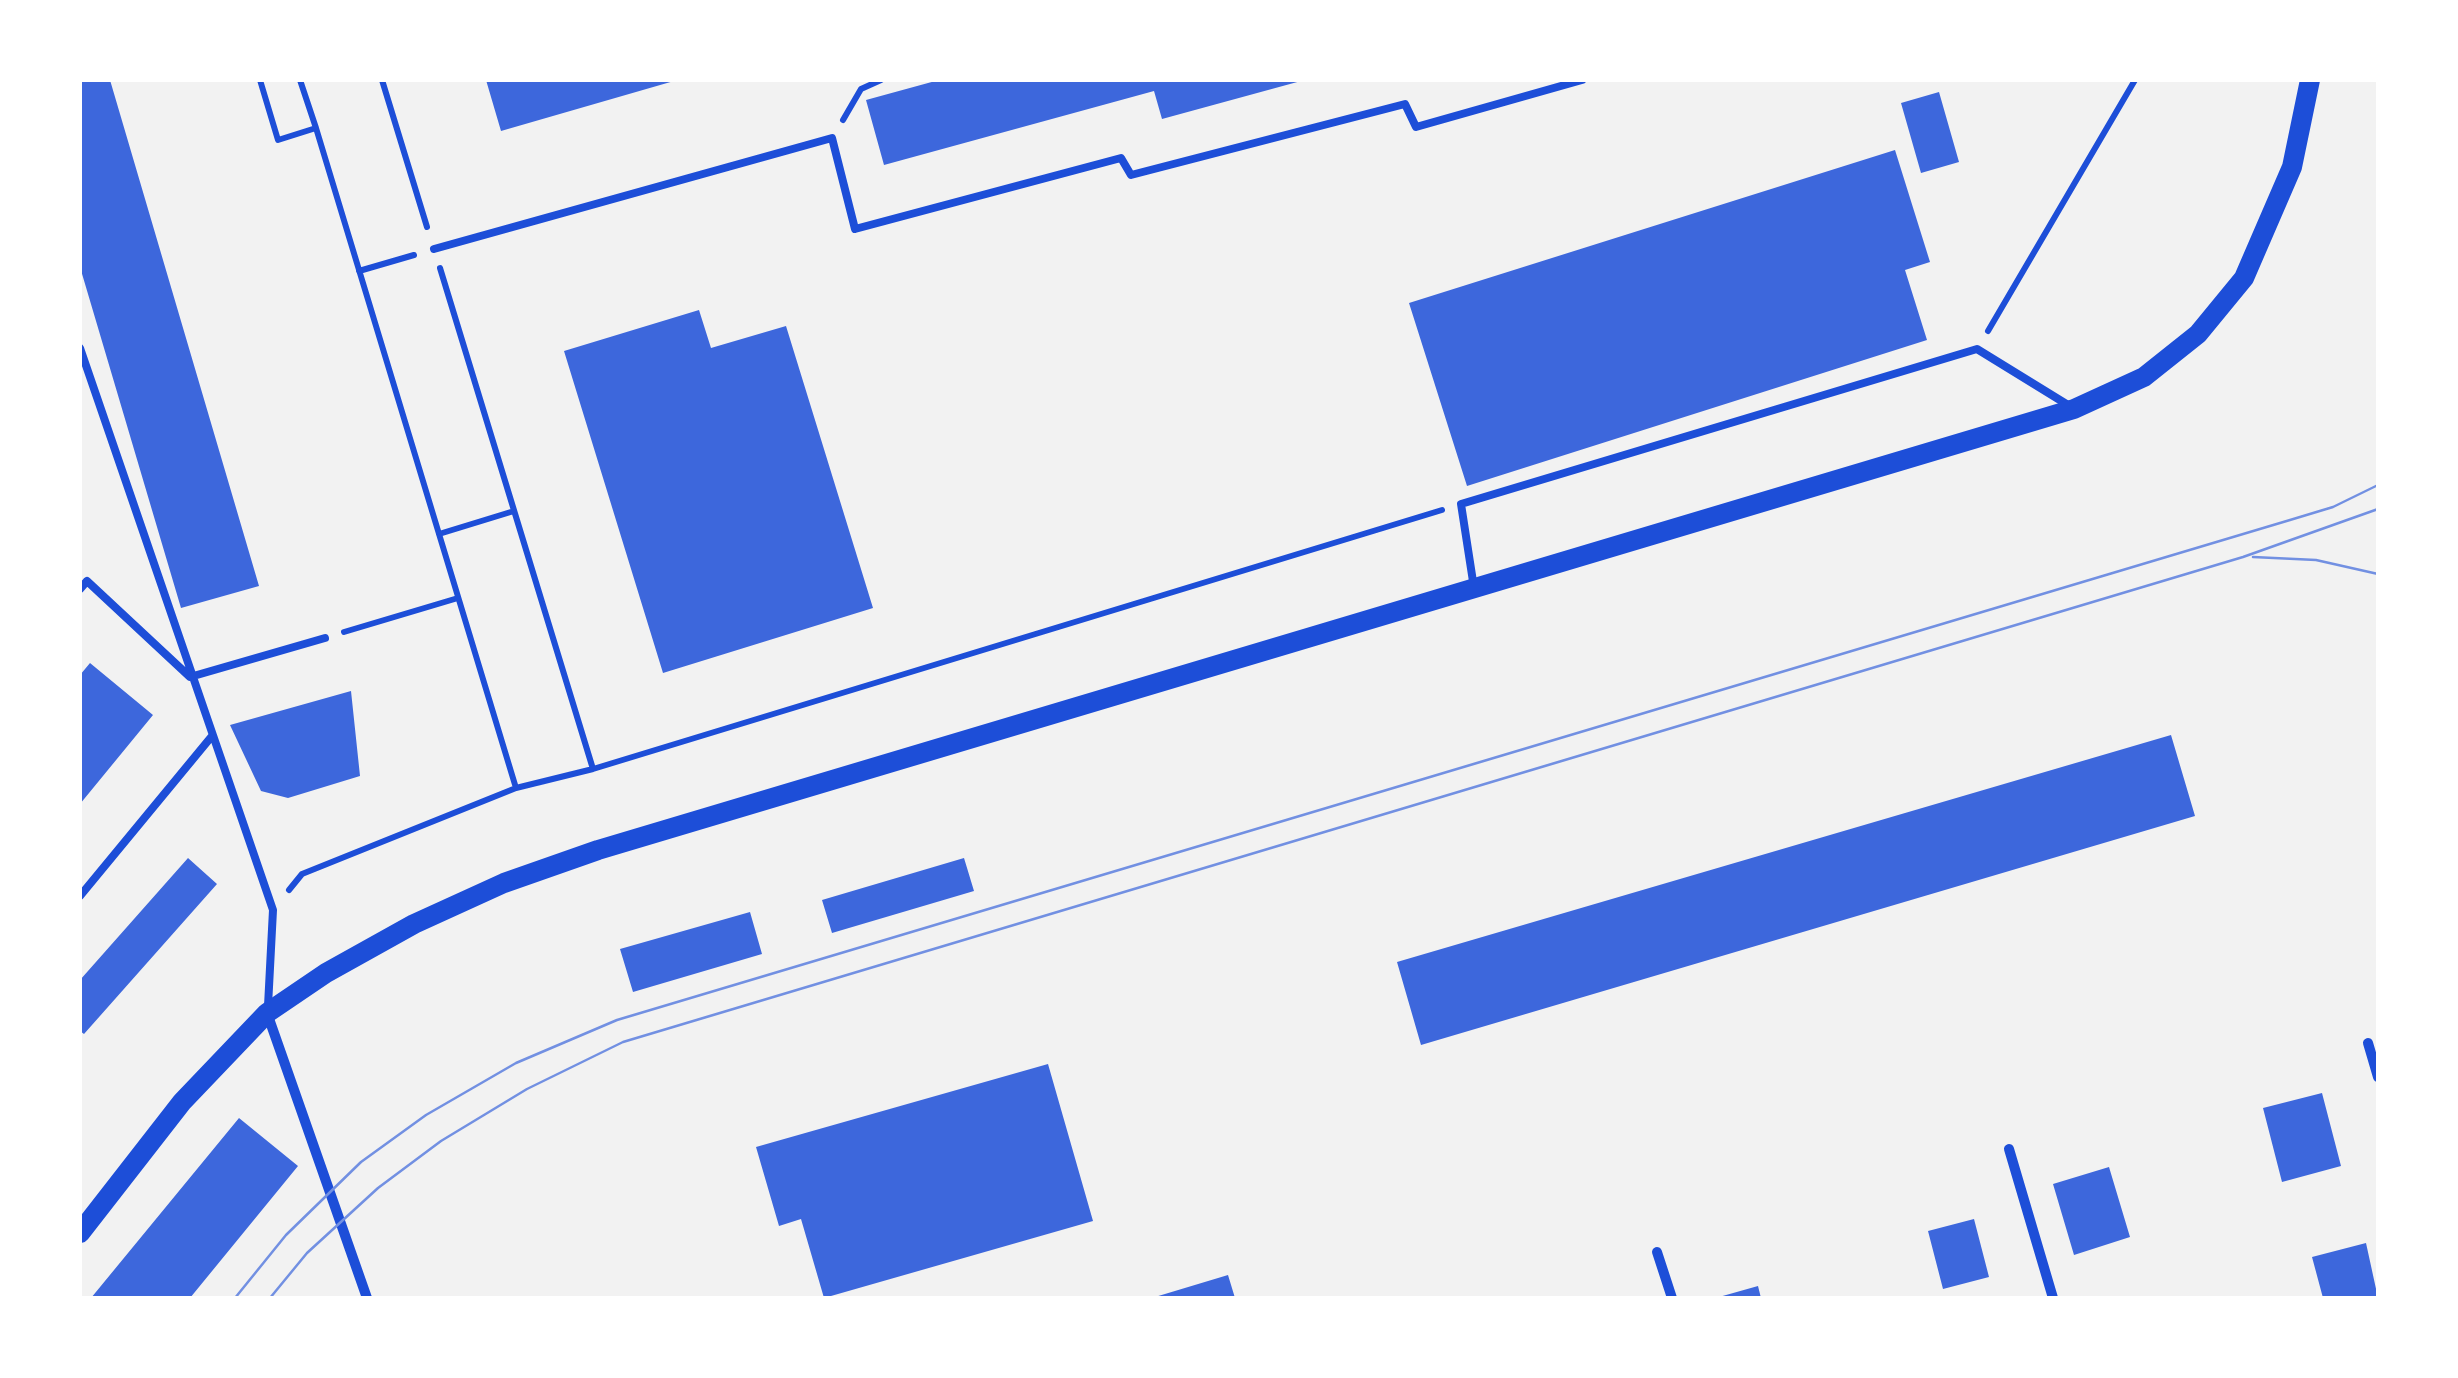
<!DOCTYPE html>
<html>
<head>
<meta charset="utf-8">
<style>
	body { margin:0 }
	#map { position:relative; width:2458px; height:1378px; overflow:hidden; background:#f2f2f2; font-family:Manrope,sans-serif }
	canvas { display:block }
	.frame { position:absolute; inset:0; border:82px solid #fff; pointer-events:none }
</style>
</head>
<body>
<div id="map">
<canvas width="2458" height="1378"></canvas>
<div class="frame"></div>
</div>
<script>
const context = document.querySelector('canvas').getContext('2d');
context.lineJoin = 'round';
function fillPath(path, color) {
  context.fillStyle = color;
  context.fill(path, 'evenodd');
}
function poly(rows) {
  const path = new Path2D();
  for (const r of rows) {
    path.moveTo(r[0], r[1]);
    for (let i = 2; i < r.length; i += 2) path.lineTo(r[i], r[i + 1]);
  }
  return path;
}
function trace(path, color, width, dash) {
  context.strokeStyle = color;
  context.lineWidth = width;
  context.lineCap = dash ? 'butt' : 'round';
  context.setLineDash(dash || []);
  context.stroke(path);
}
fillPath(poly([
	[80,80,110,80,259,586,181,608,80,267],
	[486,80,673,80,674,81,501,131],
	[939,80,1301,80,1301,81,1162,119,1154,91,884,165,866,100],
	[1939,92,1959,162,1921,173,1901,103],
	[1895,150,1930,262,1905,270,1927,340,1467,486,1409,303],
	[699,310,711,348,786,326,873,608,663,673,564,351],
	[90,663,153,715,80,804,80,675],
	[351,691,360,776,288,798,261,791,230,725],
	[2171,735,2195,816,1421,1045,1397,962],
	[188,858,217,884,84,1034,80,1031,80,980],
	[964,858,974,891,832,933,822,900],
	[750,912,762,954,633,992,620,949],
	[1048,1064,1093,1221,824,1298,801,1219,779,1226,756,1147],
	[2322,1093,2341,1166,2282,1182,2263,1108],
	[239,1118,298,1166,190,1298,91,1298],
	[2109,1167,2130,1237,2074,1255,2053,1184],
	[1974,1219,1989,1277,1943,1289,1928,1231],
	[2366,1243,2378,1298,2323,1298,2312,1257],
	[1228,1275,1235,1298,1155,1298,1155,1297],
	[1758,1286,1761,1298,1719,1298,1719,1297]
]), '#3d67dc');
trace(poly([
	[260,80,278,140,316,128,516,788],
	[300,80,316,128],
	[382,80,427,227],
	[843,120,861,89,881,80],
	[440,268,593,769],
	[359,271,414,255],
	[1988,331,2135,80],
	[439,534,514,511],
	[344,632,458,598],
	[289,890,302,874,516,788,593,769,1442,510]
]), '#1d4ed8', 6);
trace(poly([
	[434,249,832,138,855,229,1121,158,1131,175,1405,104,1416,127,1582,80],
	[80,348,273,910,268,1006],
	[1474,588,1461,504,1977,349,2068,405],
	[80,589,87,581,190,677,325,638],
	[80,896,212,736]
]), '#1d4ed8', 8);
trace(poly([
	[267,1013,367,1298],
	[2368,1043,2378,1077],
	[2009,1149,2053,1298],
	[1657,1252,1672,1298]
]), '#1d4ed8', 10);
trace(poly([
	[80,1233,182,1102,267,1013,326,973,414,924,504,883,598,850,2074,409,2144,377,2198,334,2244,278,2292,167,2310,80]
]), '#1d4ed8', 20);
trace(poly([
	[2253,557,2316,560,2378,574],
	[235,1298,286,1235,361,1162,426,1115,516,1063,617,1020,2290,520,2333,507,2378,485],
	[270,1298,307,1253,378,1188,441,1141,527,1089,623,1042,2243,557,2378,509]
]), '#7290e2', 2.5);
</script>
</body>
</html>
